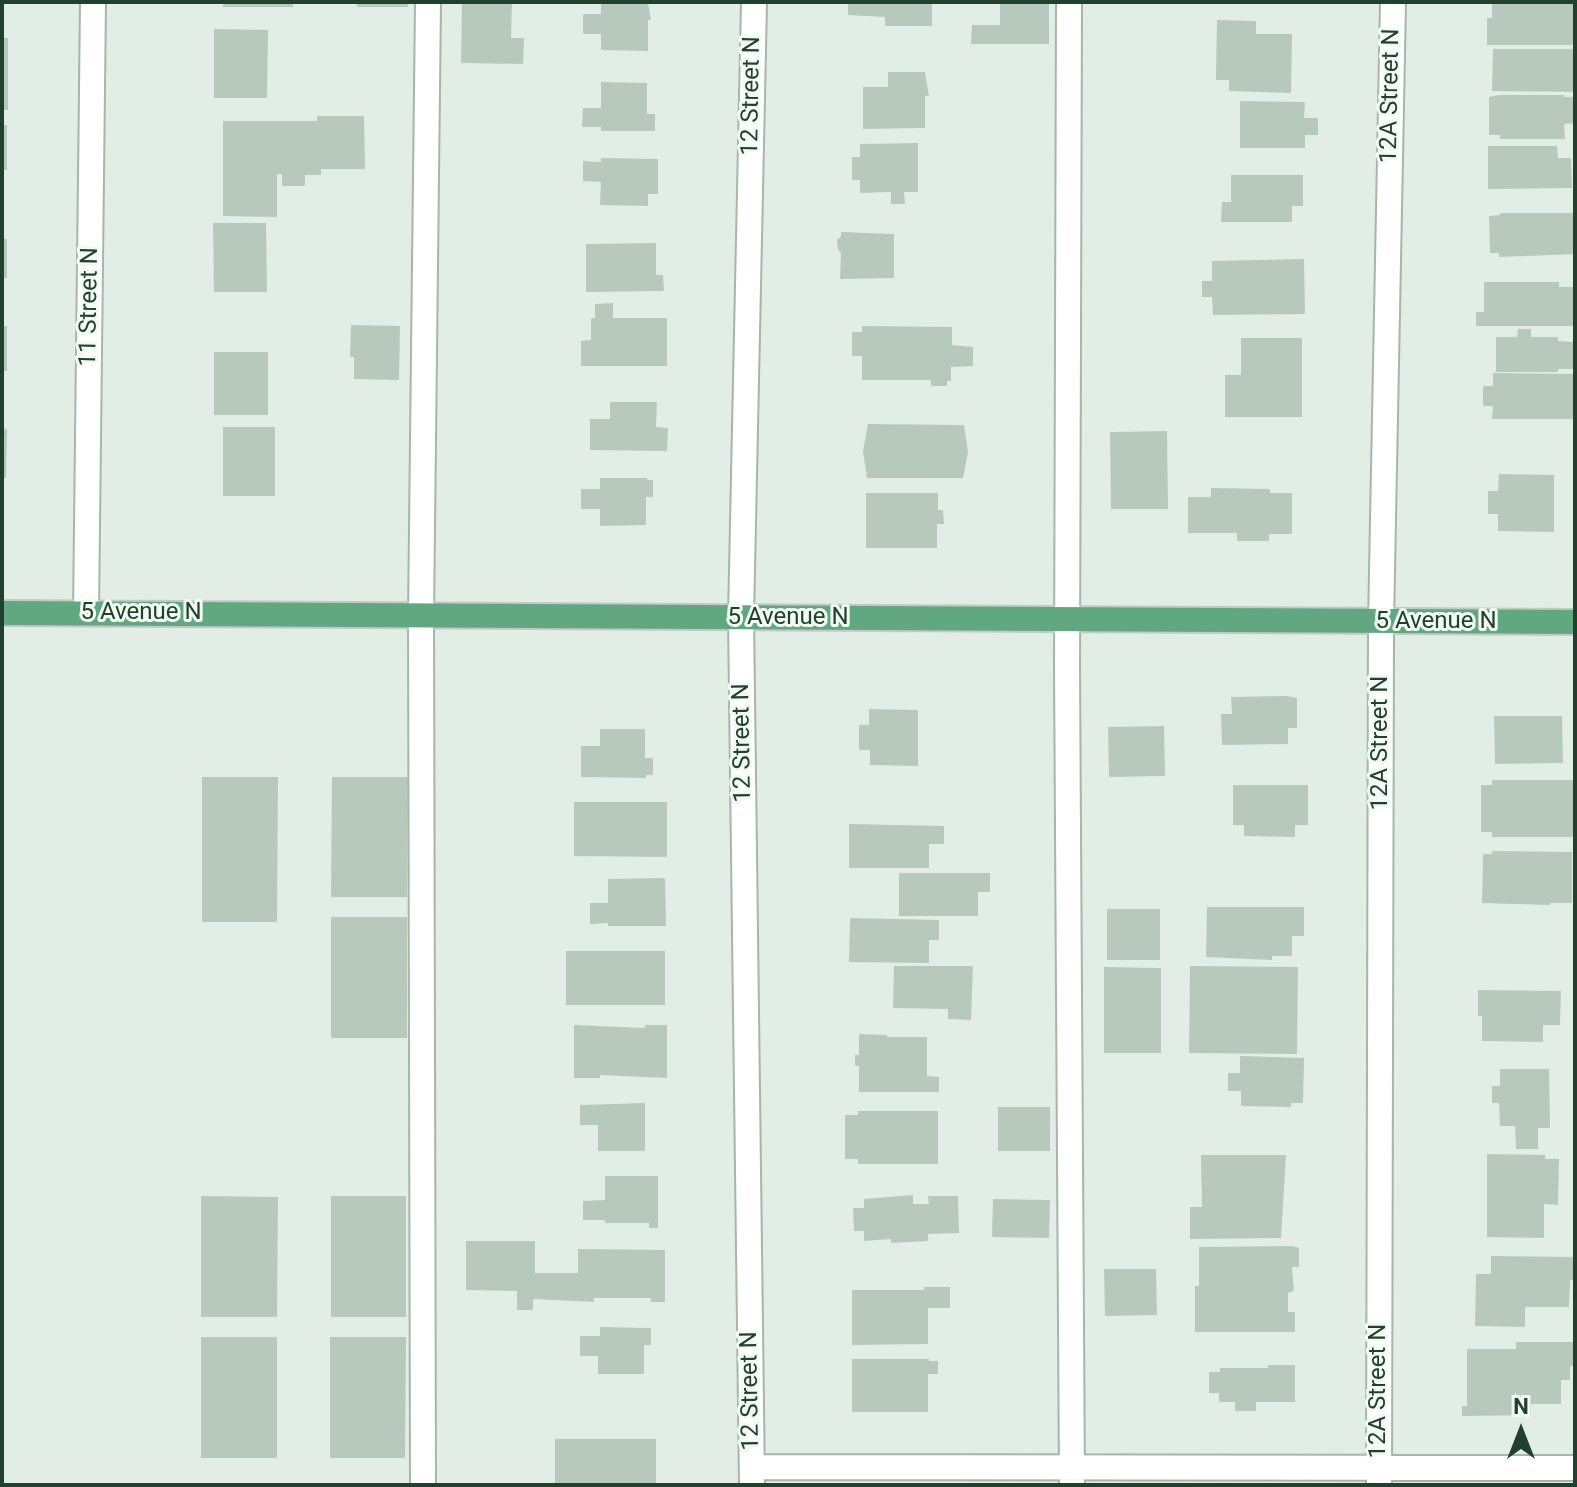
<!DOCTYPE html>
<html>
<head>
<meta charset="utf-8">
<style>
	body { margin:0 }
	#map { position:relative; width:1577px; height:1487px; overflow:hidden; background:#e2eee5; font-family:Roboto,sans-serif }
	canvas { display:block }
	.frame { position:absolute; inset:0; border:4px solid #20412e; pointer-events:none }
	.north { position:absolute; left:1481px; top:1391px; width:80px; height:80px; -webkit-text-stroke:6px #f3faf4; paint-order:stroke; rotate:0deg; font-size:22px; font-weight:700; line-height:32px; text-align:center; color:#20412e }
	.north::after { content:''; display:block; margin:auto; width:28px; height:36px; background:#20412e; clip-path:polygon(50% 0,100% 100%,50% 72%,0 100%) }
</style>
</head>
<body>
<div id="map">
<canvas width="1577" height="1487"></canvas>
<div class="frame"></div>
<div class="north">N</div>
</div>
<script>
const context = document.querySelector('canvas').getContext('2d');
context.lineJoin = 'round';
function fillPath(path, color) {
  context.fillStyle = color;
  context.fill(path, 'evenodd');
}
function poly(rows) {
  const path = new Path2D();
  for (const r of rows) {
    path.moveTo(r[0], r[1]);
    for (let i = 2; i < r.length; i += 2) path.lineTo(r[i], r[i + 1]);
  }
  return path;
}
function trace(path, color, width, dash) {
  context.strokeStyle = color;
  context.lineWidth = width;
  context.lineCap = dash ? 'butt' : 'round';
  context.setLineDash(dash || []);
  context.stroke(path);
}
function drawText(font, color, halo, rows, align = 'center') {
  context.font = font + ' Roboto,sans-serif';
  context.lineWidth = 6;
  context.setLineDash([]);
  context.textBaseline = 'middle';
  context.strokeStyle = halo;
  context.fillStyle = color;
  for (const [text, x, y, turn = 0] of rows) {
    context.save();
    context.translate(x, y);
    context.rotate((+turn || 0) * Math.PI / 180);
    context.textAlign = isNaN(turn) ? turn : align;
    if (halo) context.strokeText(text, 0, 0);
    context.fillText(text, 0, 0);
    context.restore();
  }
}
fillPath(poly([
	[223,2,293,2,293,7,223,7],
	[357,2,408,2,408,7,357,7],
	[462,2,512,2,511,38,524,38,523,64,461,63],
	[848,2,932,2,932,26,885,26,885,17,848,15],
	[1000,2,1049,2,1049,44,971,44,972,25,1000,25],
	[1492,2,1575,2,1575,45,1487,45,1487,18,1492,18],
	[601,3,648,3,651,20,648,20,648,51,601,50,601,34,583,34,583,14,601,14],
	[1217,20,1256,21,1256,34,1292,34,1291,93,1229,91,1229,80,1216,80],
	[214,29,268,30,267,98,214,98],
	[2,38,8,38,8,110,2,110],
	[1493,49,1575,49,1575,92,1492,91],
	[888,72,925,72,929,96,925,96,925,128,863,129,863,87,888,87],
	[601,82,647,83,647,114,655,114,655,131,601,131,601,127,582,127,583,108,601,108],
	[1499,95,1564,95,1564,97,1575,97,1575,123,1564,124,1565,139,1500,139,1500,135,1489,135,1489,97],
	[1240,101,1305,102,1304,118,1318,118,1318,135,1305,135,1305,148,1240,148],
	[317,116,364,116,365,169,321,169,321,175,305,175,305,186,282,186,282,174,277,174,277,217,223,216,223,121,317,121],
	[2,125,7,125,7,170,2,170],
	[918,143,918,192,904,192,905,204,891,204,891,192,860,193,860,180,852,180,852,157,860,157,860,144],
	[1488,146,1557,146,1558,158,1571,158,1572,188,1488,189],
	[601,158,658,159,658,194,648,194,648,206,600,205,601,182,583,181,583,161,601,162],
	[1231,175,1303,175,1303,206,1292,206,1292,222,1221,222,1222,202,1231,202],
	[1500,213,1575,213,1575,254,1499,257,1499,253,1490,253,1489,216,1500,215],
	[213,223,266,223,267,292,214,292],
	[841,232,894,234,894,278,840,279,841,253,838,249,837,240,841,236],
	[2,239,7,239,7,278,2,278],
	[656,243,656,275,663,275,664,291,586,292,586,244],
	[1304,259,1305,314,1213,315,1212,297,1202,297,1202,281,1212,281,1212,261],
	[1484,282,1559,282,1559,287,1575,287,1575,326,1476,326,1476,312,1484,312],
	[613,303,613,318,667,318,667,366,581,366,581,341,591,340,591,318,595,318,595,304],
	[351,325,400,326,399,380,354,379,354,357,350,357],
	[2,326,7,326,7,371,2,371],
	[862,326,952,327,952,345,973,347,973,366,951,367,951,381,947,381,947,386,931,386,931,380,862,380,862,356,852,356,852,332,862,332],
	[1518,329,1531,329,1531,337,1558,337,1558,341,1573,342,1573,369,1558,369,1558,372,1496,372,1496,337,1517,337],
	[1241,338,1302,338,1302,417,1225,417,1225,375,1241,375],
	[214,352,268,352,268,415,214,415],
	[1493,373,1574,374,1573,419,1492,419,1493,406,1483,406,1483,386,1493,386],
	[610,402,657,402,656,427,668,428,667,451,590,450,590,419,610,419],
	[868,424,964,425,968,452,963,478,867,478,863,451],
	[223,427,275,427,275,496,223,496],
	[2,429,7,429,6,478,2,478],
	[1167,431,1168,509,1111,509,1110,432],
	[1499,474,1554,475,1554,532,1498,531,1498,514,1488,514,1488,491,1498,491],
	[600,478,647,478,647,480,653,480,653,497,646,497,646,525,600,526,600,509,581,509,581,489,600,489],
	[1211,488,1270,489,1270,493,1292,493,1292,534,1269,534,1269,541,1237,541,1237,533,1188,533,1188,497,1211,497],
	[866,493,938,493,938,510,943,510,944,524,937,524,937,548,866,548],
	[1287,696,1297,698,1297,728,1288,728,1288,744,1222,745,1221,714,1232,714,1231,697],
	[869,709,918,710,918,766,870,765,870,750,859,750,859,725,869,725],
	[1494,716,1562,716,1563,763,1495,764],
	[1164,726,1165,776,1109,777,1108,727],
	[600,729,645,729,645,758,653,758,653,775,646,775,646,778,581,777,581,746,600,746],
	[202,777,278,777,277,922,202,922],
	[332,777,408,777,407,897,331,897],
	[1492,780,1574,780,1574,837,1492,837,1492,832,1481,832,1481,785,1492,785],
	[1233,785,1308,785,1308,825,1295,825,1295,837,1244,836,1244,825,1233,825],
	[574,802,667,802,667,857,574,856],
	[849,824,944,826,944,844,929,844,929,868,849,868],
	[1492,851,1572,852,1572,903,1550,903,1550,905,1482,903,1483,854,1492,854],
	[899,873,990,873,990,892,978,892,978,916,899,916],
	[665,878,666,926,608,926,608,923,590,924,590,903,608,903,608,879],
	[1207,907,1304,907,1304,936,1292,936,1292,956,1272,956,1272,960,1206,957],
	[1107,909,1160,909,1160,960,1107,960],
	[331,917,407,917,407,1038,331,1038],
	[850,918,939,920,939,940,929,940,929,963,849,962],
	[566,951,665,951,665,1005,566,1005],
	[894,966,973,966,971,1020,948,1019,948,1009,893,1008],
	[1190,966,1298,967,1297,1054,1189,1053],
	[1104,967,1161,968,1161,1053,1104,1053],
	[1478,990,1561,991,1560,1025,1543,1025,1543,1042,1482,1041,1482,1016,1478,1016],
	[574,1025,645,1028,645,1025,667,1025,667,1078,600,1075,600,1078,574,1078],
	[859,1034,887,1035,887,1037,927,1037,927,1076,939,1077,939,1092,859,1092,859,1066,855,1066,855,1055,859,1055],
	[1240,1056,1304,1058,1303,1103,1291,1103,1291,1107,1241,1106,1241,1091,1228,1091,1228,1073,1240,1073],
	[1500,1069,1549,1069,1550,1128,1538,1128,1538,1149,1516,1149,1515,1126,1500,1126,1499,1103,1492,1103,1492,1086,1500,1086],
	[645,1103,645,1151,598,1151,598,1125,580,1125,580,1105],
	[998,1107,1050,1107,1050,1151,998,1151],
	[858,1111,938,1111,938,1164,858,1164,858,1159,845,1159,845,1115,858,1115],
	[1487,1154,1545,1155,1545,1159,1559,1159,1558,1205,1544,1204,1544,1238,1487,1237],
	[1201,1155,1286,1155,1281,1238,1190,1239,1190,1207,1202,1207],
	[605,1176,658,1176,658,1228,649,1228,649,1223,605,1223,605,1220,583,1220,583,1201,605,1200],
	[913,1195,913,1204,929,1204,928,1196,958,1196,959,1233,928,1234,928,1241,891,1243,891,1239,864,1241,864,1231,854,1231,853,1208,864,1208,864,1199],
	[201,1196,278,1197,277,1317,201,1317],
	[331,1196,406,1196,406,1317,331,1317],
	[993,1199,1050,1200,1049,1238,992,1237],
	[466,1241,535,1241,535,1273,578,1273,578,1249,665,1250,665,1302,651,1302,651,1298,594,1298,594,1302,533,1299,533,1310,517,1310,517,1291,466,1290],
	[1292,1246,1299,1248,1299,1267,1292,1267,1294,1291,1288,1293,1288,1312,1295,1312,1295,1332,1195,1332,1195,1286,1199,1286,1199,1247],
	[1491,1256,1575,1257,1575,1280,1570,1280,1569,1307,1525,1307,1525,1327,1475,1326,1476,1274,1491,1274],
	[1104,1269,1156,1269,1157,1315,1105,1316],
	[924,1287,950,1287,950,1308,928,1308,928,1344,852,1345,852,1290,924,1290],
	[600,1327,651,1328,651,1345,644,1345,644,1374,598,1374,598,1356,580,1356,580,1336,600,1336],
	[201,1337,277,1337,277,1458,201,1458],
	[330,1337,406,1337,405,1458,330,1458],
	[1516,1342,1575,1342,1575,1366,1570,1366,1570,1380,1561,1380,1561,1404,1531,1404,1531,1415,1462,1416,1462,1406,1467,1406,1467,1349,1516,1349],
	[852,1359,929,1359,929,1361,938,1361,938,1374,928,1374,928,1412,852,1412],
	[1268,1365,1295,1365,1295,1402,1256,1402,1256,1411,1235,1411,1235,1402,1219,1402,1219,1393,1209,1393,1209,1372,1220,1372,1220,1368,1268,1368],
	[555,1439,656,1439,656,1485,555,1485]
]), '#b7c9bd');
const minor = poly([
	[1069,2,1067,667,1072,1485],
	[86,613,93,2],
	[752,1467,1575,1468],
	[423,1485,421,615,428,2],
	[752,1485,741,617,754,2],
	[1379,1485,1381,623,1393,2]
]);
const major = poly([
	[2,613,1575,622]
]);
trace(minor, '#a4b7aa', 28);
trace(major, '#c1cac4', 28);
trace(minor, '#fff', 24);
trace(major, '#61a881', 24);
drawText('24px', '#20412e', '#f3faf4', [
	["12 Street N",752,96,-89],
	["12A Street N",1391,96,-89],
	["11 Street N",90,307,-89],
	["5 Avenue N",141,613],
	["5 Avenue N",788,618],
	["5 Avenue N",1436,622],
	["12 Street N",743,743,-91],
	["12A Street N",1381,743,-90],
	["12 Street N",751,1391,-91],
	["12A Street N",1379,1391,-90]
]);
</script>
</body>
</html>
